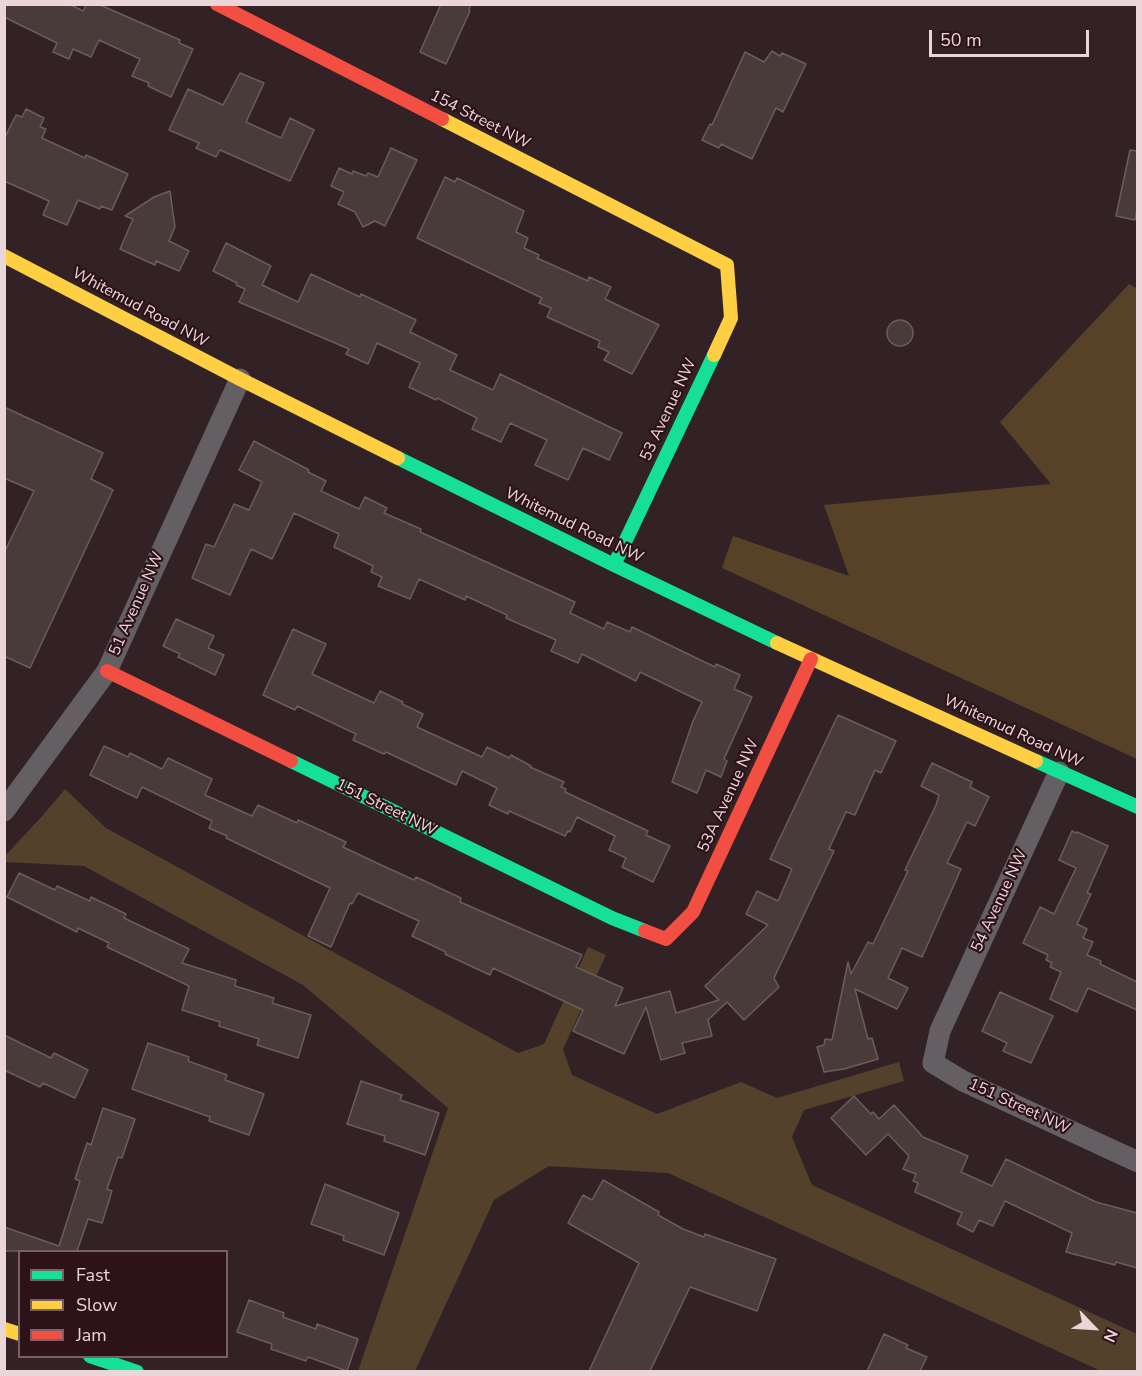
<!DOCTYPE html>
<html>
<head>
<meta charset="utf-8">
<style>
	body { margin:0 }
	#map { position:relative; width:1142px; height:1376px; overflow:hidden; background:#322226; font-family:"Nunito Sans",sans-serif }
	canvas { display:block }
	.frame { position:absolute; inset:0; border:6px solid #ead6d9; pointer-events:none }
	.legend { position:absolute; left:18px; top:1250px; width:210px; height:108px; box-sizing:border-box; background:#2e1219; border:2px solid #796066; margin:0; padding:8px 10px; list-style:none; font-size:18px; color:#ead6d9 }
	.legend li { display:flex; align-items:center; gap:12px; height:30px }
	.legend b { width:30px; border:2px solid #796066 }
	.north { position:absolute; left:1064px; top:1298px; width:60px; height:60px; -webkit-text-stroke:4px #2e1219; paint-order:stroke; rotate:115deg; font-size:16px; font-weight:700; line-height:24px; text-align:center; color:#ead6d9 }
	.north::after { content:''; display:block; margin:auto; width:21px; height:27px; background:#ead6d9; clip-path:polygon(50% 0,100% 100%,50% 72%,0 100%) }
	.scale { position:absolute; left:929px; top:30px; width:160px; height:27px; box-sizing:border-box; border:3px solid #ead6d9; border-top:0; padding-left:8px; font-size:18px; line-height:21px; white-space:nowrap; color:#ead6d9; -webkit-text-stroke:4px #2e1219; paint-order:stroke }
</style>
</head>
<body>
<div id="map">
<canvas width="1142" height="1376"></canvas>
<div class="frame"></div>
<ul class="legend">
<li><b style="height:8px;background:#16e098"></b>Fast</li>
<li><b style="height:8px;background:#ffcf43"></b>Slow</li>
<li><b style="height:8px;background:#f24e42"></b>Jam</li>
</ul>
<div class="north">N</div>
<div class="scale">50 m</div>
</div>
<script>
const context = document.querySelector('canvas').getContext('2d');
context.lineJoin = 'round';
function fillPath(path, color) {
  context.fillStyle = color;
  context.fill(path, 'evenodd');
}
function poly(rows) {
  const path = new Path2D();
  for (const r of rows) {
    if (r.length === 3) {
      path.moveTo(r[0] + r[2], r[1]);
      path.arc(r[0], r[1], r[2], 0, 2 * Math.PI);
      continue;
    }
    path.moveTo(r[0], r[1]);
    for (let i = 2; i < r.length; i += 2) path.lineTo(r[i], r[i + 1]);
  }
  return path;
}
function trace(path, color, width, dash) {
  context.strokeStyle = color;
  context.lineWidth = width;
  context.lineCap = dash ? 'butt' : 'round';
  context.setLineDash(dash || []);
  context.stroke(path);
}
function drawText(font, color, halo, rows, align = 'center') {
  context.font = font + ' "Nunito Sans",sans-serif';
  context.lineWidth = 4.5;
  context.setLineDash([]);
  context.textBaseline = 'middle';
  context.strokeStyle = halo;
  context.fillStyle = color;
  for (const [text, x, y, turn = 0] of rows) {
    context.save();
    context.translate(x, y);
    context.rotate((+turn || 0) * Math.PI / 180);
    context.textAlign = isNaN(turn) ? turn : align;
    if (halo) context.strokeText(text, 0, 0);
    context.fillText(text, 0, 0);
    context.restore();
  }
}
fillPath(poly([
	[65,789,106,828,518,1053,544,1044,588,947,606,955,563,1049,572,1075,657,1114,741,1082,777,1098,899,1062,904,1081,804,1110,792,1137,812,1185,1137,1334,1137,1371,1101,1371,668,1173,549,1166,494,1200,415,1371,358,1371,448,1108,303,985,84,866,5,862,4,857,44,814]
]), '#54412c');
fillPath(poly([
	[1129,284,1138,289,1137,759,722,568,733,536,849,576,824,505,1051,484,1000,422]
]), '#574228');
const building = poly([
	[4,4,69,4,83,11,87,4,98,4,180,40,179,43,193,49,171,97,148,86,149,83,132,76,140,59,99,40,91,57,73,49,69,59,53,52,57,43,4,17,4,4],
	[441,4,471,4,469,10,470,11,446,64,420,52,441,4],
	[772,51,780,56,782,53,806,64,783,112,776,108,752,159,721,144,719,148,702,140,710,124,712,125,745,52,764,62,772,51],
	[240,73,264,83,246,122,281,138,290,118,314,130,290,181,220,150,216,157,196,148,199,143,169,130,188,89,223,105,240,73],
	[26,109,44,118,40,127,46,129,42,138,85,158,86,155,128,174,112,210,101,206,100,209,78,200,67,225,43,215,49,201,4,181,4,139,16,115,22,117,26,109],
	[391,148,417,160,385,226,375,221,363,227,355,212,338,204,344,192,331,186,339,168,352,174,353,171,366,176,368,173,378,177,391,148],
	[1130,150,1137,151,1137,208,1135,220,1116,216,1130,150],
	[445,177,455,182,457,178,524,211,516,232,528,238,524,248,539,255,537,258,588,281,589,277,611,287,605,299,659,325,632,374,604,360,609,352,598,347,600,341,547,317,551,308,539,303,542,298,417,238,445,177],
	[170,191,175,227,169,241,189,251,179,271,156,261,155,265,120,249,133,219,125,216,154,197,170,191],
	[226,243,271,266,262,285,298,302,311,274,360,297,361,294,416,320,410,332,457,355,450,370,493,390,500,374,622,433,609,460,583,448,568,480,535,465,547,440,510,423,501,442,472,429,477,418,437,398,436,400,409,387,420,363,377,343,368,364,346,354,349,349,239,302,245,289,236,285,237,283,213,271,226,243],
	[900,333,13],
	[4,407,103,453,91,479,113,490,30,668,4,656,4,553,34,491,4,478,4,407],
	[254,441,309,470,308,472,326,481,321,491,359,509,365,497,387,508,384,513,421,529,420,532,575,602,570,613,604,629,607,622,630,632,632,627,715,667,716,664,740,675,734,689,752,697,724,759,727,761,721,777,706,770,697,793,672,782,693,721,702,702,640,672,636,681,582,654,578,663,551,651,556,640,506,618,507,615,466,596,465,600,419,579,410,599,378,586,382,577,371,572,373,566,334,547,339,534,294,513,272,559,251,549,230,595,192,578,206,544,214,547,234,504,249,510,262,482,239,470,254,441],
	[176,619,214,636,208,648,224,655,215,675,178,657,180,654,163,646,176,619],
	[293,629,326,644,312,674,374,703,380,691,403,702,402,704,423,714,417,727,482,757,487,747,509,758,511,755,531,766,530,767,564,782,561,787,566,789,565,792,648,831,646,835,670,846,653,882,622,867,626,858,609,850,615,836,577,817,570,832,568,831,565,836,509,811,508,814,489,805,497,788,462,771,456,785,386,752,384,754,353,740,356,734,297,706,295,710,263,695,293,629],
	[838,715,896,741,881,773,875,770,855,815,846,812,829,849,834,851,774,978,779,987,744,1020,727,1002,708,1020,712,1036,682,1043,685,1053,661,1060,646,1007,624,1054,573,1031,583,1010,493,968,490,975,445,954,446,952,412,936,419,921,358,893,352,904,350,903,331,947,308,936,330,888,226,838,227,836,209,828,212,821,142,787,137,798,90,775,104,746,128,757,130,753,162,769,168,758,212,779,205,795,252,816,258,805,297,823,298,820,346,842,343,847,379,864,414,880,416,877,461,898,460,902,582,955,576,967,623,988,615,1006,670,991,676,1013,719,1000,705,986,768,925,746,914,757,891,778,901,792,869,770,859,838,715],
	[932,763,972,782,970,787,989,797,975,826,967,822,947,863,961,869,922,957,902,948,888,978,908,988,897,1009,855,989,868,1039,872,1038,878,1059,844,1069,824,1072,817,1047,824,1045,825,1039,832,1040,848,962,851,974,868,942,873,944,908,871,905,870,936,805,939,795,921,786,932,763],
	[1072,831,1076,833,1077,832,1108,846,1087,893,1091,894,1077,924,1087,929,1083,938,1093,942,1087,955,1101,961,1100,964,1137,982,1137,1010,1088,988,1077,1012,1050,999,1061,972,1050,967,1052,963,1046,960,1048,955,1023,943,1040,907,1054,914,1076,868,1059,860,1072,831],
	[19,873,55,890,57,886,90,901,91,897,126,914,124,918,189,949,182,963,236,980,235,986,274,998,272,1003,311,1015,298,1058,257,1045,259,1039,219,1026,220,1022,182,1010,189,986,107,947,109,943,78,928,77,932,7,897,19,873],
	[1000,992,1053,1016,1031,1063,1003,1051,1007,1043,982,1031,1000,992],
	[4,1035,51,1058,54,1053,88,1070,75,1098,43,1083,40,1087,4,1070,4,1035],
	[148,1043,189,1057,188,1061,227,1075,225,1080,264,1094,249,1135,209,1121,210,1117,132,1089,148,1043],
	[361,1081,402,1095,400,1100,439,1113,425,1155,384,1141,385,1136,347,1124,361,1081],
	[854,1096,871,1114,873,1112,879,1119,894,1105,923,1137,968,1156,961,1172,992,1186,1006,1159,1096,1202,1137,1213,1137,1268,1116,1262,1115,1265,1066,1252,1072,1233,1005,1201,993,1226,979,1220,973,1232,957,1224,962,1213,915,1192,918,1183,913,1181,916,1174,903,1169,909,1156,888,1134,866,1155,831,1118,854,1096],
	[103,1108,135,1119,122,1158,118,1157,107,1189,112,1191,102,1223,88,1219,77,1251,4,1251,4,1227,59,1246,80,1181,75,1179,87,1143,91,1145,103,1108],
	[603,1180,659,1212,658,1215,683,1229,704,1237,705,1234,776,1259,757,1311,690,1287,650,1371,589,1371,639,1263,568,1223,583,1195,592,1200,603,1180],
	[325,1184,399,1213,384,1255,343,1240,344,1236,311,1224,325,1184],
	[249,1300,284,1313,283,1317,316,1329,317,1324,358,1339,347,1371,308,1357,306,1361,271,1349,272,1344,237,1332,249,1300],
	[884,1334,908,1345,906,1348,927,1357,920,1371,867,1371,884,1334]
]);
fillPath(building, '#4a3b3b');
trace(building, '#6b5d5c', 1.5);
trace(poly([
	[1059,772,940,1031,933,1063,963,1081,1138,1162],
	[4,811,107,671,240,379]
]), '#645f62', 21);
trace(poly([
	[398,458,614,565,777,643],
	[614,565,714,355],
	[291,761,612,918,645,931],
	[1036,761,1138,807],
	[90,1356,137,1372]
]), '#16e098', 14);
trace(poly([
	[442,119,727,265,731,318,714,355],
	[4,256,240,379,398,458],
	[777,643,1036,761],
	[4,1329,20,1334]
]), '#ffcf43', 14);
trace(poly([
	[217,4,442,119],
	[107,671,291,761],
	[645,931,666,939,693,912,811,659]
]), '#f24e42', 14);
drawText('16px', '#ead6d9', '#2e1219', [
	["154 Street NW",480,120,27],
	["Whitemud Road NW",140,308,28],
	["53 Avenue NW",669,410,-65],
	["Whitemud Road NW",574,526,26],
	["51 Avenue NW",137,604,-66],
	["Whitemud Road NW",1013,732,25],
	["53A Avenue NW",729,796,-65],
	["151 Street NW",386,808,26],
	["54 Avenue NW",1000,901,-65],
	["151 Street NW",1019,1107,25]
]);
</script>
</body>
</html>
